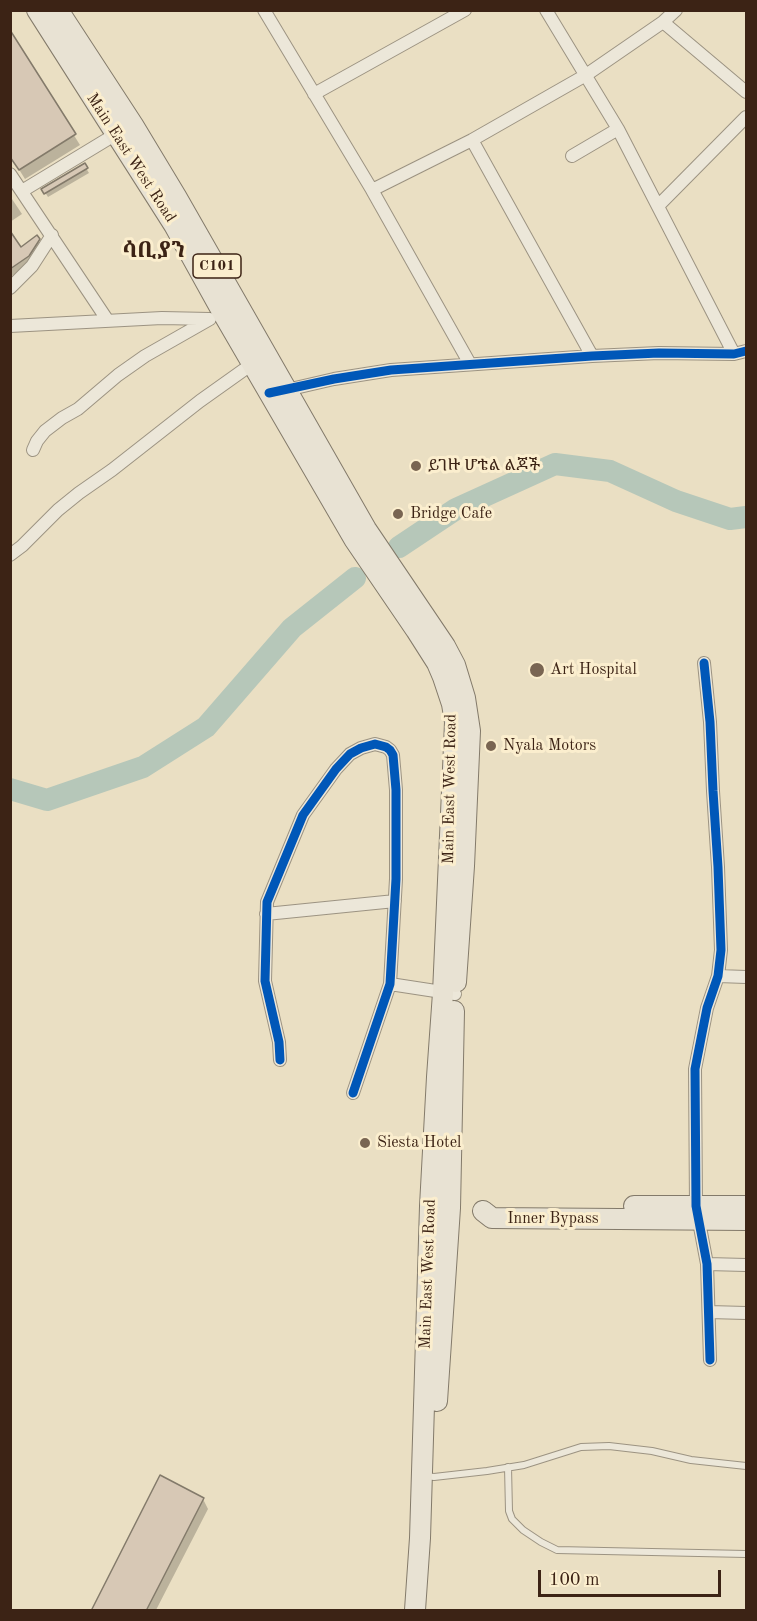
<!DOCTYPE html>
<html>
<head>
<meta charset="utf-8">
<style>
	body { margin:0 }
	#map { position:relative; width:757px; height:1621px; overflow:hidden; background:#eadfc3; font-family:"Old Standard TT",serif }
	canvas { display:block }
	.frame { position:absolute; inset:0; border:12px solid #3c2315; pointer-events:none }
	.scale { position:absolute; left:538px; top:1570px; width:183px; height:27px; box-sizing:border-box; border:3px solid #3c2315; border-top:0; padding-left:8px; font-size:18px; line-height:21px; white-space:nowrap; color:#3c2315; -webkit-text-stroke:4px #fbeece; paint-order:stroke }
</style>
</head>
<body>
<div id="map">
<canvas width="757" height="1621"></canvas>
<div class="frame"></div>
<div class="scale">100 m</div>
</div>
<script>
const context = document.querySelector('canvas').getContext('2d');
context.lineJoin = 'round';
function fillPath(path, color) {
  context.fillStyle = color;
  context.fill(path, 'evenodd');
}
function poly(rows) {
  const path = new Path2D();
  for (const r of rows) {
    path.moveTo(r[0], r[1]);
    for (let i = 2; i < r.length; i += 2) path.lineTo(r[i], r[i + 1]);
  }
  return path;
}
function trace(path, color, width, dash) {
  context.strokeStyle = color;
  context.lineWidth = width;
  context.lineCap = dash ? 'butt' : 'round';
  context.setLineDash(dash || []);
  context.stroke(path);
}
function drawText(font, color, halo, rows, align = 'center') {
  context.font = font + ' "Old Standard TT","Noto Serif Ethiopic",serif';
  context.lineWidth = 6;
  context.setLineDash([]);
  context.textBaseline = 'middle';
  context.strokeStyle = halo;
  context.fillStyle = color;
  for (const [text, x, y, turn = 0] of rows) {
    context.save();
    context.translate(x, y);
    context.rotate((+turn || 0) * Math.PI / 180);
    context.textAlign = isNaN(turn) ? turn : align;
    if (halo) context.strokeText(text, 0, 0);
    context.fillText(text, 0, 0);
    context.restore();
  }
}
fillPath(poly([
	[10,33,80,145,25,179,10,155],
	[84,165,89,173,48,197,43,189],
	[12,199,22,214,10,222,10,200],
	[10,229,15,237,14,238,21,249,38,240,42,246,32,263,10,277],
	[203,1499,208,1509,156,1610,92,1610]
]), '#0003');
trace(poly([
	[399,547,456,509,555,464,610,471,676,501,730,519,746,517],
	[10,789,47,800,143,767,206,727,292,628,355,578]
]), '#b6c7b9', 22);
const building = poly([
	[10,30,76,134,19,170,10,157,10,30],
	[85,163,88,168,44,194,41,189,85,163],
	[10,231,21,247,37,235,40,239,29,256,10,269,10,231],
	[160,1475,204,1498,146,1611,91,1611,160,1475]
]);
fillPath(building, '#d7c8b5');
trace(building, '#837a6a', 1.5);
const service = poly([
	[508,1467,509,1511,512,1519,523,1530,541,1542,557,1550,746,1554],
	[426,1476,434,1477,487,1471,524,1465,581,1447,609,1446,652,1451,691,1460,746,1466]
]);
const minor = poly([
	[264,10,372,190,470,364],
	[546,10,618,129,734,354],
	[663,22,746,92],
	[314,94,465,10],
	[472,140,592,356],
	[572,156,618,129],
	[10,174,108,321],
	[372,190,472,140,586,75,663,22,676,10],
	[22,191,121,131],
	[659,205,746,117],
	[10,288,32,266,52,235],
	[10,326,162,318,210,319],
	[282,391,334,379,391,370,592,356,659,353,734,354,746,351],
	[33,450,37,441,45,431,62,418,78,409,118,375,145,356,210,319],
	[10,555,22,546,58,510,79,493,112,470,200,401,252,364],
	[704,663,710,722,713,791,718,867,721,950,718,976,707,1008,695,1069,696,1206,707,1264,710,1360],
	[266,914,395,901],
	[718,976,746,977],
	[390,984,455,994],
	[280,1060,279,1042,265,981,267,902,303,815,336,769,350,754,361,748,375,744,386,747,390,750,393,755,396,790,396,879,390,984,353,1093],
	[707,1264,746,1265],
	[709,1312,746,1313]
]);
const primary = poly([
	[37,10,174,225,225,317,354,539,416,630,437,663,443,677,452,704,455,722,454,746,443,993,437,1077,430,1206,420,1538,415,1610],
	[58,10,133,125,177,198,366,529,445,646,455,665,465,698,470,731,464,866,456,982],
	[634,1206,746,1206],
	[483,1211,492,1218,746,1220],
	[437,1401,450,1208,454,1011]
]);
trace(service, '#9c9382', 8);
trace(minor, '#9c9382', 14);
trace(primary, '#837a6a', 22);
trace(service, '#ece7d9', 6);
trace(minor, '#ece7d9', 12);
trace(primary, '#e8e2d3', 20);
trace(poly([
	[269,393,334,379,391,370,592,356,659,353,734,354,746,351],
	[704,663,710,722,713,791,718,867,721,950,718,976,707,1008,695,1069,696,1206,707,1264,710,1360],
	[280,1060,279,1042,265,981,267,902,303,815,336,769,350,754,361,748,375,744,386,747,390,750,393,755,396,790,396,879,390,984,353,1093]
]), '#0057b8', 9);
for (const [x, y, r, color] of [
	[416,466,6,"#796552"],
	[398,514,6,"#796552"],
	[537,670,8,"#796552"],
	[491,746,6,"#796552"],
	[365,1143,6,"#796552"]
]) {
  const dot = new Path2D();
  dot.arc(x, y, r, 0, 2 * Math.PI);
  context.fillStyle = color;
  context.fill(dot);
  trace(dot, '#fbeece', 2);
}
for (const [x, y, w] of [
	[217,266,48]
]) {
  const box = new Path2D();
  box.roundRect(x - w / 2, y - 12, w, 24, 4.5);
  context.fillStyle = '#fbeece';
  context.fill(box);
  trace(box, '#3c2315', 1.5);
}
drawText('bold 15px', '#3c2315', null, [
	["C101",217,266]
]);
drawText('16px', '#3c2315', '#fbeece', [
	["Main East West Road",131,158,57],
	["Main East West Road",450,789,-89],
	["Inner Bypass",553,1219],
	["Main East West Road",428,1274,-88]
]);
drawText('16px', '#3c2315', '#fbeece', [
	["ይገዙ ሆቴል ልጆች",428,466],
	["Bridge Cafe",410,514],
	["Art Hospital",550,670],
	["Nyala Motors",503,746],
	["Siesta Hotel",377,1143]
], 'left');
drawText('bold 22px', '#3c2315', '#fbeece', [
	["ሳቢያን",154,251]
]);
</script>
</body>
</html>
